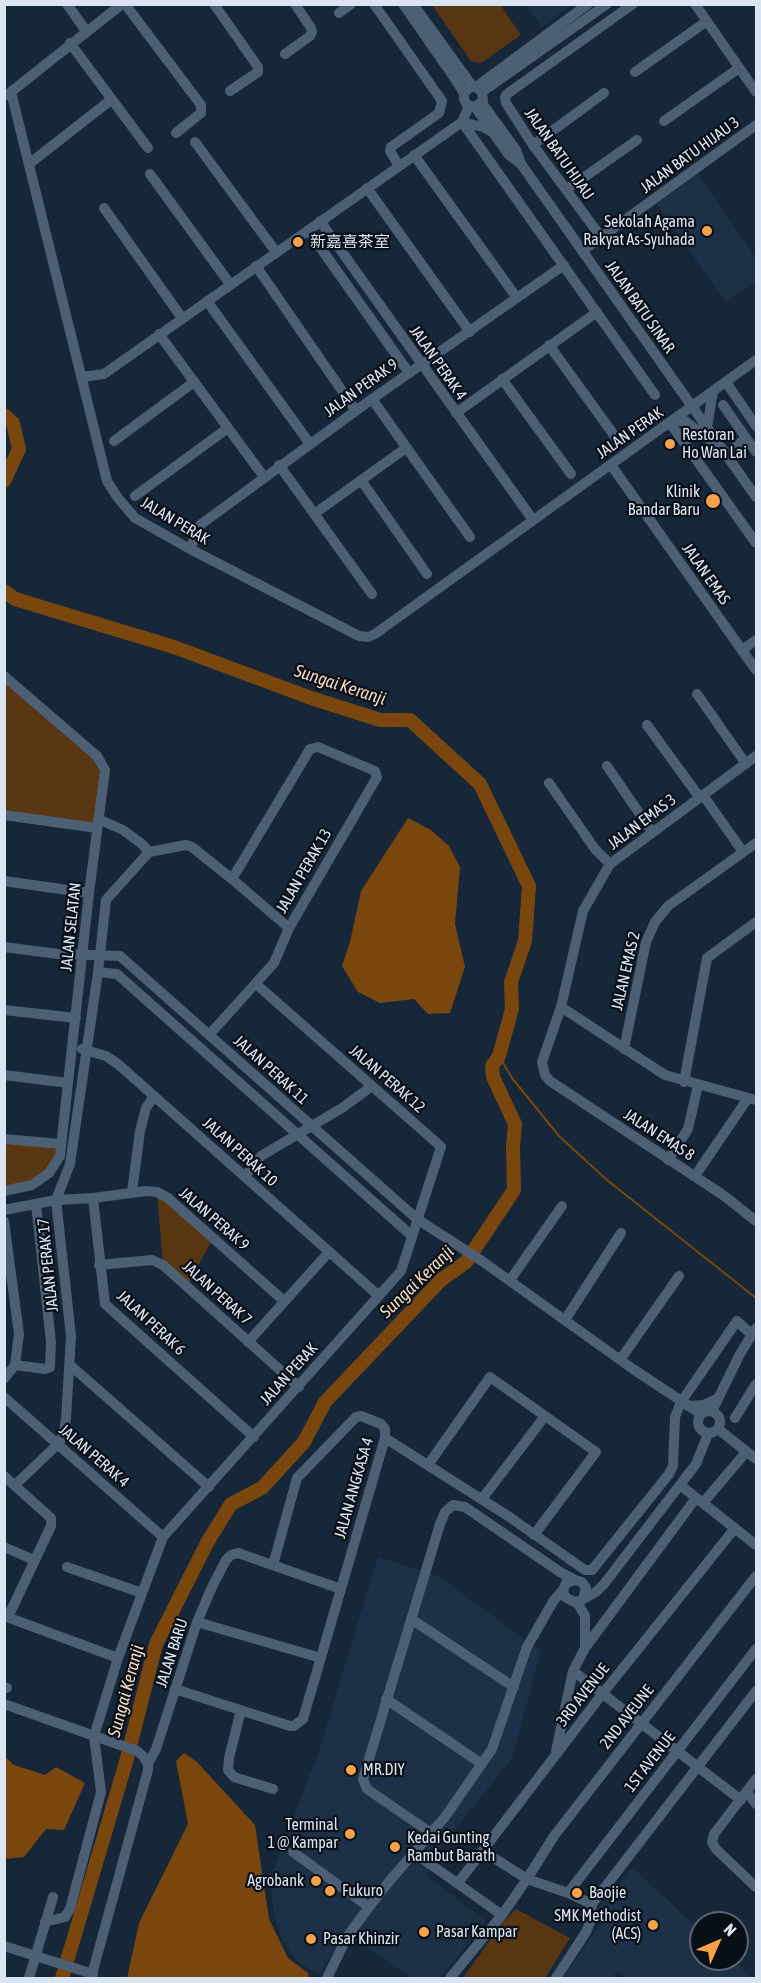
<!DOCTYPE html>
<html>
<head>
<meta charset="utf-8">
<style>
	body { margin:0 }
	#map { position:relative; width:761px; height:1983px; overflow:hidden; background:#162739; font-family:"Asap Condensed",sans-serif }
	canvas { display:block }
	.frame { position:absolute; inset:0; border:6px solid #dbe5f2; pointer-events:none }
	.north { position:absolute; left:689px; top:1911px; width:60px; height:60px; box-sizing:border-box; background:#080f17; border:2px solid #5c656f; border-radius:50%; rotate:45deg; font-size:16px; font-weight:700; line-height:24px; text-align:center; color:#dbe5f2 }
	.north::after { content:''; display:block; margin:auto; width:21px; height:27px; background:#f7a149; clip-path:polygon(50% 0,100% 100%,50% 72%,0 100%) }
</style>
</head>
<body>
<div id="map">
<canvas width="761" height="1983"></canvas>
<div class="frame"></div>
<div class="north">N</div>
</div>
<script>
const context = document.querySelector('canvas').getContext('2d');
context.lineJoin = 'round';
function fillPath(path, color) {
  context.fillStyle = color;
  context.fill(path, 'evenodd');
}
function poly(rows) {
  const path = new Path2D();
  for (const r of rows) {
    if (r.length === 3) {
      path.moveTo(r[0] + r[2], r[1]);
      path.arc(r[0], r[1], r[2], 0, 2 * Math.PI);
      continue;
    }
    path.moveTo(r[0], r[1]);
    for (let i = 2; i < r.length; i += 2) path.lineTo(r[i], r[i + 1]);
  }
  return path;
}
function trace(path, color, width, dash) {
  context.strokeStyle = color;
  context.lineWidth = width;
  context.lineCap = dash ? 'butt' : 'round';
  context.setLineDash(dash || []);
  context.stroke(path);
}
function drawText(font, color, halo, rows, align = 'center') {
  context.font = font + ' "Asap Condensed","Noto Sans SC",sans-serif';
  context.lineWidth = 4.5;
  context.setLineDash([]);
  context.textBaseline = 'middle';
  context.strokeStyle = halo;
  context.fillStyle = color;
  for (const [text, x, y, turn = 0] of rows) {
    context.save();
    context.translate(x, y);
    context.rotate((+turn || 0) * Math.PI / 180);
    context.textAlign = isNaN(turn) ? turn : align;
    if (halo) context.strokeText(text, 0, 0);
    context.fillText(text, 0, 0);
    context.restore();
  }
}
fillPath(poly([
	[525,5,571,5,542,27],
	[698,174,756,258,756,282,726,302,656,204],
	[378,1557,438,1576,541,1651,512,1758,433,1857,426,1875,486,1921,440,1978,412,1978,356,1941,336,1947,319,1975,297,1961,283,1941,274,1916,270,1879,319,1751],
	[633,1868,701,1931,701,1959,731,1959,752,1978,626,1978,617,1971,612,1978,563,1978,604,1919,597,1909]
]), '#1c3147');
fillPath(poly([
	[432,5,503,5,503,9,521,35,481,63,471,61],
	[5,676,102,762,97,828,5,815],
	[4,1139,61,1144,49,1173,5,1191],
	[157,1192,213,1238,187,1287,163,1265],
	[516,1909,570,1938,545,1978,463,1978,503,1922]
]), '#593612');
fillPath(poly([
	[408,818,431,830,449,846,460,867,455,924,465,967,450,1013,428,1014,414,999,380,1003,358,992,342,966,350,942,361,891],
	[184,1753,196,1761,255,1825,269,1919,288,1958,308,1973,309,1978,127,1978,139,1923,188,1824,176,1761],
	[5,1757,14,1765,45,1775,56,1767,85,1783,64,1830,46,1829,24,1857,5,1859]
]), '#79470d');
trace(poly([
	[499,1056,512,1078,559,1136,607,1180,756,1298]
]), '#79470d', 2);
trace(poly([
	[4,415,13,423,19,449,4,481],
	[4,591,15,599,174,647,311,698,380,720,410,720,480,784,529,886,525,941,511,982,512,1009,499,1056,492,1066,493,1077,515,1124,513,1147,514,1190,466,1262,441,1280,325,1402,304,1442,262,1488,231,1504,208,1541,156,1644,126,1762,62,1978]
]), '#79470d', 14);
trace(poly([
	[67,4,86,31],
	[125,4,201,105,201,113,176,133],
	[214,4,258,67,258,72,230,91],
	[374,4,442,101,439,113,391,147,390,151,399,166],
	[403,4,455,79,464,93,464,99,467,105,475,107,483,101,482,92,476,87,470,87,464,93],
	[413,4,473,87],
	[695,4,756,92],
	[339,13,351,4],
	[70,43,148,148],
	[285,54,310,36,312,32,311,28,295,4],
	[635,72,707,21],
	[476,87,588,4],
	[11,92,107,481,118,498,135,518,190,549,359,636,368,637,375,634,756,360],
	[482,92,607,4],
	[7,95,122,4],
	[482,103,516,150,521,164,756,497],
	[475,107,508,154,521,164],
	[664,121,739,68],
	[462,122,655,395],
	[462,122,483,127,492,132],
	[195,142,276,252],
	[533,145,604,93],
	[414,155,517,298],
	[29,164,112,99],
	[150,174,230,284],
	[367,188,470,332],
	[566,190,637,140],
	[104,208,182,318],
	[320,221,533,520],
	[308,230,409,373],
	[601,237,533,145,506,103,505,97,507,94,633,4],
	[582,251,756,125],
	[256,266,356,411],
	[207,301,310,444],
	[159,334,264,477],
	[549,345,616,438],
	[82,377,104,374,462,122,469,106],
	[502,379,571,474],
	[726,382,756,426],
	[372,399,470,537],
	[723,405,756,452],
	[456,413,597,312],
	[673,421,685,421,711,441],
	[670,423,756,543],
	[707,428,713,391],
	[114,441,194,382],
	[726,455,746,438],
	[279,465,372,594],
	[611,465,756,670],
	[361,480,427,574],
	[135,496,228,428],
	[314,514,406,448],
	[190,549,200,525,372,399,564,265],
	[742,650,756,640],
	[4,676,97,756,105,770,89,893,60,1156,49,1173,32,1185,4,1191],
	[697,694,746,764],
	[647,725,700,798],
	[756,756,610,864,583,911,561,1007,542,1062,545,1075,550,1081,723,1195,756,1221],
	[607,766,652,832],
	[549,783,595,849,610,864],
	[703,795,743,852],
	[4,815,97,828],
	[98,819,123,830,142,844,149,852],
	[4,881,89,893],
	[4,947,58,954,120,956,417,1219,482,1261,633,1369,701,1414],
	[98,972,117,974,412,1236],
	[561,1007,665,1075,756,1100],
	[4,1010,76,1018],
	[209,1035,274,963,289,928,377,777,375,771,318,747,310,749,232,879],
	[82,1049,106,1056,118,1064,379,1296],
	[624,1049,646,942,655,922,668,906,756,843],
	[4,1075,68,1083],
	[684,1082,707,958,756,922],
	[4,1139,61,1144],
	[668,1160,688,1129,698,1085],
	[245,1176,261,1156,342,1108,372,1086],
	[695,1176,748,1098],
	[132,1192,140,1131,146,1108,154,1096],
	[93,1198,105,1304,254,1437],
	[4,1210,56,1200,93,1198,146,1191,157,1192,168,1198,284,1301],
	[4,1221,19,1334,15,1365,4,1379],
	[99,1265,152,1260,163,1265,299,1387],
	[510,1280,562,1206],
	[565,1320,621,1233],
	[248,1342,329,1252],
	[620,1360,679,1276],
	[15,1365,45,1369,50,1367,51,1342,36,1204],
	[70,1365,209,1487],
	[4,1397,163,1537],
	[688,1406,703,1405,717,1399],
	[709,1422,11],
	[712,1411,740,1354,756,1328],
	[735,1418,756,1384],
	[718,1429,756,1459],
	[385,1438,508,1516,585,1570,592,1570,669,1474,673,1466,675,1417,681,1402,737,1321,752,1335],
	[428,1465,490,1377,596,1452,534,1535],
	[4,1476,51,1518,51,1526,8,1617],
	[15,1485,58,1444,64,1433,66,1418,71,1336,56,1200,70,1164,98,972,106,900,149,852,186,845,192,847,232,879,289,928],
	[680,1485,756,1545],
	[482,1499,545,1416],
	[703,1503,746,1452],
	[4,1547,34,1560],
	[67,1567,142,1593],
	[583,1599,586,1588,582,1582,575,1580,566,1583,563,1590,565,1597,574,1602,580,1601,596,1592,604,1584,696,1464,708,1434],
	[4,1616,118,1658],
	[411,1619,514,1687],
	[197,1622,321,1658],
	[585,1648,696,1498],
	[573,1671,741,1800],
	[4,1688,7,1688],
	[175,1689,290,1726,294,1726,303,1719,385,1438,385,1429,381,1424,361,1416,356,1417,297,1478,273,1565],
	[386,1699,482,1764],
	[4,1704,137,1751,143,1756,148,1764,148,1770,91,1978],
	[241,1710,229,1758,228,1770,234,1777,273,1789],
	[556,1751,573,1671,585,1648,585,1616,577,1602],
	[148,1764,156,1749,197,1622,212,1587,226,1560,231,1555,238,1553,341,1589],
	[756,1779,714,1834,712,1842,716,1849,756,1887],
	[747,1792,756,1804],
	[431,1833,367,1789,363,1779,440,1524,445,1512,453,1505,465,1507,560,1572,575,1580],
	[483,1851,527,1879,568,1893,592,1904],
	[293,1852,369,1907],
	[413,1852,502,1915],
	[458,1883,603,1693,735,1528],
	[568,1893,756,1649],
	[45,1922,65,1917,70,1909,101,1792,94,1736,118,1658,163,1537,401,1271,440,1150,441,1147,438,1144,256,984],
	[4,1946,93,1974],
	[29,1978,53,1897],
	[327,1978,347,1937,369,1907,392,1878,445,1817,492,1749,527,1647,554,1600,563,1590],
	[450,1978,502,1915,527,1879,554,1836,756,1576],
	[556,1978,586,1932,590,1922,592,1904,756,1691]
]), '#4c5f74', 10);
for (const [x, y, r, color] of [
	[707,231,6,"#f7a149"],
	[298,242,6,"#f7a149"],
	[670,444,6,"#f7a149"],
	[713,501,8,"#f7a149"],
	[351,1770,6,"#f7a149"],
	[350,1834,6,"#f7a149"],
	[395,1847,6,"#f7a149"],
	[316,1881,6,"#f7a149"],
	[330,1891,6,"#f7a149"],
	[577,1893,6,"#f7a149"],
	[653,1925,6,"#f7a149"],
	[424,1932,6,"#f7a149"],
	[311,1939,6,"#f7a149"]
]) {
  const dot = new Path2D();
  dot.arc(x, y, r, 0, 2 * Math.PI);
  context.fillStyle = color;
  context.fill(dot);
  trace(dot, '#080f17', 2);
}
drawText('16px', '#dbe5f2', '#080f17', [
	["JALAN BATU HIJAU",559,154,55],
	["JALAN BATU HIJAU 3",690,155,-36],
	["JALAN BATU SINAR",640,307,55],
	["JALAN PERAK 4",438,363,55],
	["JALAN PERAK 9",361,388,-36],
	["JALAN PERAK",630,433,-35],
	["JALAN PERAK",175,521,31],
	["JALAN EMAS",706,574,55],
	["JALAN EMAS 3",642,822,-37],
	["JALAN PERAK 13",304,871,-60],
	["JALAN SELATAN",71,927,-84],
	["JALAN EMAS 2",626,971,-77],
	["JALAN PERAK 11",271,1070,42],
	["JALAN PERAK 12",387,1079,41],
	["JALAN EMAS 8",659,1135,33],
	["JALAN PERAK 10",240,1152,42],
	["JALAN PERAK 9",214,1219,41],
	["JALAN PERAK 17",48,1265,-96],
	["JALAN PERAK 7",217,1293,42],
	["JALAN PERAK 6",151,1323,43],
	["JALAN PERAK",289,1374,-48],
	["JALAN PERAK 4",94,1456,41],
	["JALAN ANGKASA 4",354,1488,-74],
	["JALAN BARU",172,1653,-72],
	["3RD AVENUE",583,1695,-52],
	["2ND AVEUNE",627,1717,-52],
	["1ST AVENUE",650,1762,-52]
]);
drawText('16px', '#dbe5f2', '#080f17', [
	["Sekolah Agama",695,222,"right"],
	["Rakyat As-Syuhada",695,240,"right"],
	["新嘉喜茶室",310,242],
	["Restoran",682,435],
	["Ho Wan Lai",682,453],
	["Klinik",700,492,"right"],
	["Bandar Baru",700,510,"right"],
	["MR.DIY",363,1770],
	["Terminal",338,1825,"right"],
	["1 @ Kampar",338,1843,"right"],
	["Kedai Gunting",407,1838],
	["Rambut Barath",407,1856],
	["Agrobank",304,1881,"right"],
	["Fukuro",342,1891],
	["Baojie",589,1893],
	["SMK Methodist",641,1916,"right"],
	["(ACS)",641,1934,"right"],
	["Pasar Kampar",436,1932],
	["Pasar Khinzir",323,1939]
], 'left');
drawText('italic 18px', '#f8d8bd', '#080f17', [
	["Sungai Keranji",340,685,18],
	["Sungai Keranji",417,1282,-44],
	["Sungai Keranji",126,1691,-75]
]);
</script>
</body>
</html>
